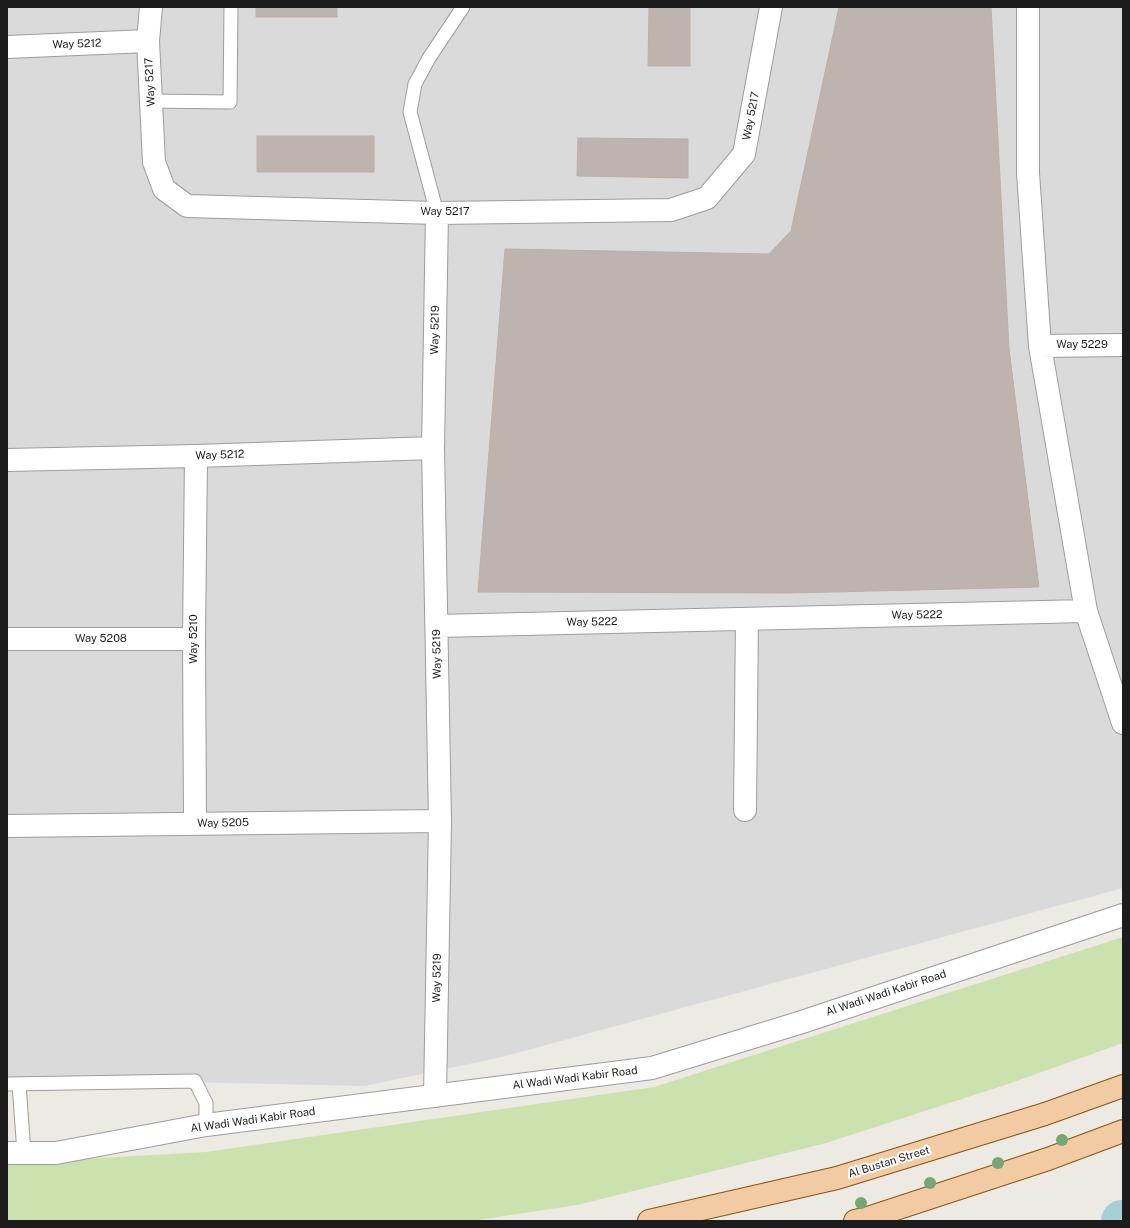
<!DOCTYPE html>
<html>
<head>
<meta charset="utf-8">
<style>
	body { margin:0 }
	#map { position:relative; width:1130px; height:1228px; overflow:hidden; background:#ede9e3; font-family:"Public Sans",sans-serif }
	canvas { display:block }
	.frame { position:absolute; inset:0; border:8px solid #1c1c1c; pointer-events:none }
</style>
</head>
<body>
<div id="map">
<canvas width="1130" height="1228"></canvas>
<div class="frame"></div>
</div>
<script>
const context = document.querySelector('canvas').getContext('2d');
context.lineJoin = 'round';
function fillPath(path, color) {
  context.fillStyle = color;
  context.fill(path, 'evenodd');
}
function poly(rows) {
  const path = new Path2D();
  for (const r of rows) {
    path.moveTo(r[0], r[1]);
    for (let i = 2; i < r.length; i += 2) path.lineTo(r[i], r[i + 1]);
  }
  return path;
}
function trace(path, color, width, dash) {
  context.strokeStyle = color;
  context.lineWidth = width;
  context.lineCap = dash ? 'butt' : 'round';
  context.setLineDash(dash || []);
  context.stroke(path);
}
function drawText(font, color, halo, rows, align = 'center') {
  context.font = font + ' "Public Sans",sans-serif';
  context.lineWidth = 4;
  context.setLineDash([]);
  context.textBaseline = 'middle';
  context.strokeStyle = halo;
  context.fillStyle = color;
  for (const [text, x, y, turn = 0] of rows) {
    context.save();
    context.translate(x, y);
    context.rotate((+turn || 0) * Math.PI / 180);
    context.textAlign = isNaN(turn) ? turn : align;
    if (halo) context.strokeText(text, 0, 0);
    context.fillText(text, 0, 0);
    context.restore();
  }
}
fillPath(poly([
	[7,7,1123,7,1123,888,502,1057,364,1086,7,1078]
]), '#dadada');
fillPath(poly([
	[1123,937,1123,1043,1008,1084,826,1143,577,1205,471,1221,7,1221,7,1163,206,1152,654,1087]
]), '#cce2ae');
trace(poly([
	[1122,1221,1123,1221]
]), '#a8cfd6', 42);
const building = poly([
	[256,7,337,7,337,17,256,17,256,7],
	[649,7,690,7,690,66,648,66,649,7],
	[839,7,991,7,1009,349,1039,587,790,593,478,592,505,249,769,254,791,231,839,7],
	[257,136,374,136,374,172,257,172,257,136],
	[578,138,688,139,688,178,577,176,578,138]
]);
fillPath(building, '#bdb4b0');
trace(building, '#bdafa7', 1);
const service = poly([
	[151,101,230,102,231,7],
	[437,213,410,112,415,84,429,58,463,7],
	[7,1084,195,1081,206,1103,206,1125],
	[19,1084,24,1153]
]);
const minor = poly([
	[151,7,148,41,154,162,164,189,187,206,437,213,671,210,707,198,744,154,771,7],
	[1028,7,1028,173,1040,346,1086,611,1123,723],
	[7,47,148,41],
	[1040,346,1123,345],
	[7,460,196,456,433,448],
	[437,626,1086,611],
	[7,639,194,639],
	[745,810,747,619],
	[195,823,194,639,196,456],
	[7,826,440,821],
	[435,1096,440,821,433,448,437,213]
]);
const tertiary = poly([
	[7,1153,56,1153,206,1125,652,1068,802,1022,1123,915]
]);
const primary = poly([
	[649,1221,837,1178,1045,1114,1123,1086],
	[855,1221,868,1218,1048,1159,1123,1131]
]);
trace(service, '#9d9d9d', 15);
trace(minor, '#9d9d9d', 24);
trace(tertiary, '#9d9d9d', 24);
trace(primary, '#86550f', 24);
trace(service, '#fff', 13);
trace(minor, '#fff', 22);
trace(tertiary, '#fff', 22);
trace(primary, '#f2caa3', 22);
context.fillStyle = '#77a673';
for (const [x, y] of [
	[1062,1140],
	[998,1163],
	[930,1183],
	[861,1203]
]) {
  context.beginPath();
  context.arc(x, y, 6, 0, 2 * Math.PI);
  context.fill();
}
drawText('11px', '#1c1c1c', '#fff', [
	["Way 5212",77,44,-2],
	["Way 5217",150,82,-93],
	["Way 5217",751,116,-79],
	["Way 5217",445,212],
	["Way 5219",435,330,-89],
	["Way 5229",1082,345],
	["Way 5212",220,455,-2],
	["Way 5222",917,615,-1],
	["Way 5222",592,622,-1],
	["Way 5208",101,639],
	["Way 5210",194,639,-90],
	["Way 5219",437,654,-91],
	["Way 5205",223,823,-1],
	["Way 5219",437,978,-89],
	["Al Wadi Wadi Kabir Road",886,993,-18],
	["Al Wadi Wadi Kabir Road",575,1078,-7],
	["Al Wadi Wadi Kabir Road",253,1120,-8],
	["Al Bustan Street",889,1162,-17]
]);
</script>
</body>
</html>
